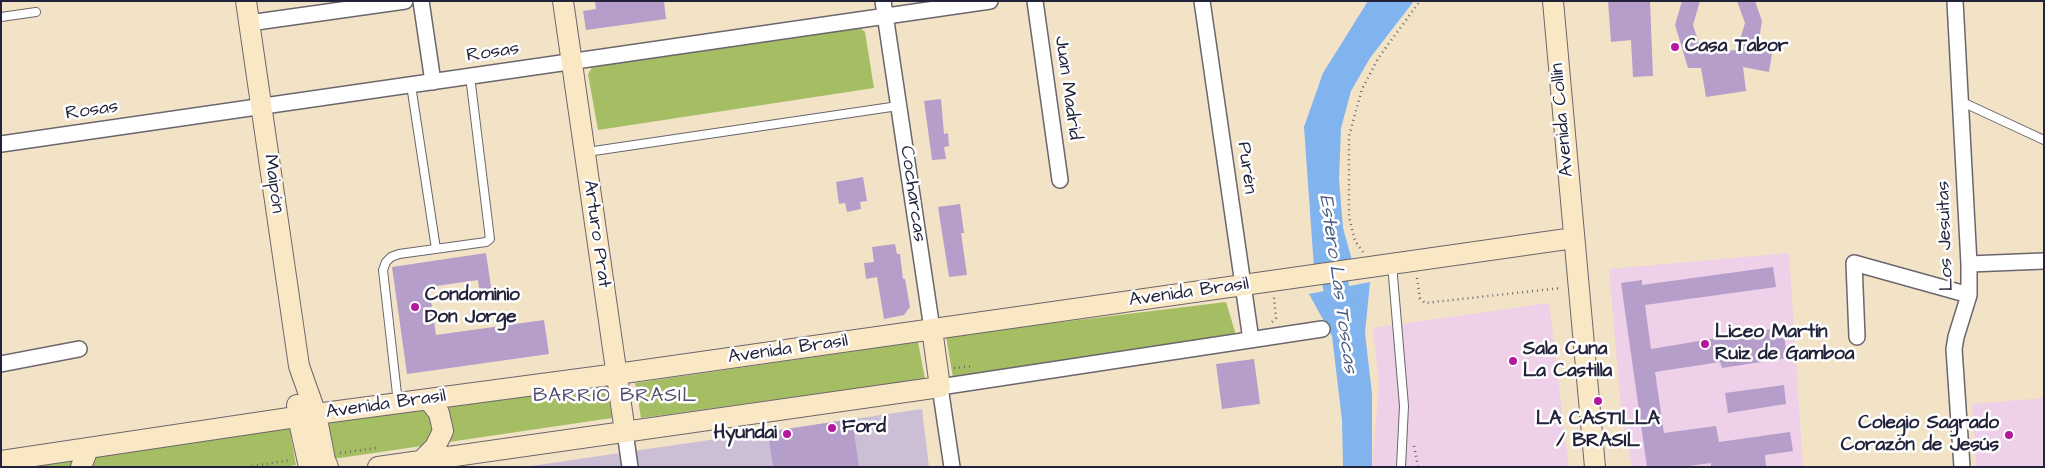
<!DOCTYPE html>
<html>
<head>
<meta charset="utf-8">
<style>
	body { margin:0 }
	#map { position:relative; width:2045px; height:468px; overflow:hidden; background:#f2e3c7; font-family:"Architects Daughter",sans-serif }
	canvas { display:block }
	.frame { position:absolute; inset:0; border:2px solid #22223b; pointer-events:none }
</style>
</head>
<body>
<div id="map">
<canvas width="2045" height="468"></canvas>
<div class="frame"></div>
</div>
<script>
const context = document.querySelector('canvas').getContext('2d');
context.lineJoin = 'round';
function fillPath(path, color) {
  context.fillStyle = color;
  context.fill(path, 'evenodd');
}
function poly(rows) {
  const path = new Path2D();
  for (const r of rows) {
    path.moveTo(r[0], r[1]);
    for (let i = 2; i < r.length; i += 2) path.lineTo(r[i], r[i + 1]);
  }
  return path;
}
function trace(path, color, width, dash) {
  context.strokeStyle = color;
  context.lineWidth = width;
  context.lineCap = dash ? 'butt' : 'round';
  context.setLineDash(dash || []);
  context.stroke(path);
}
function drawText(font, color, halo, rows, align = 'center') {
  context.font = font + ' "Architects Daughter",sans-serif';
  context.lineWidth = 5;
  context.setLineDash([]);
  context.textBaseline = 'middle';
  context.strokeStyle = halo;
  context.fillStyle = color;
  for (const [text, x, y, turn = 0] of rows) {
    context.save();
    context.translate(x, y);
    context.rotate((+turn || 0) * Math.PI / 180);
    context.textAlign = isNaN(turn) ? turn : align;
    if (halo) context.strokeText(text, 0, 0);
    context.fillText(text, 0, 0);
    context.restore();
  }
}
fillPath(poly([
	[1789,253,1803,467,1632,467,1622,420,1609,269],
	[1549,303,1569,467,1372,467,1379,384,1373,328],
	[2044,398,2044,467,1976,467,1972,404]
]), '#eed0e8');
fillPath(poly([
	[922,409,929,467,524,467]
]), '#ccbed4');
fillPath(poly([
	[859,27,865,32,874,88,598,130,588,74,593,66],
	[1226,302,1236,335,953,378,946,336],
	[918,342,925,379,641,418,635,383],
	[606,377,612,418,333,459,327,419],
	[289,425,296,465,284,467,6,467]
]), '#a5be64');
fillPath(poly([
	[1368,1,1414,1,1370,58,1351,91,1341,128,1339,179,1343,228,1352,260,1314,268,1304,127,1323,73],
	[1370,282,1365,333,1372,394,1372,467,1343,467,1342,420,1332,336,1309,294]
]), '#81b4ee');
trace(poly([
	[1328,246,1343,323]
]), '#81b4ee', 26);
fillPath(poly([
	[595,1,664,1,666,19,586,30,583,11,596,9],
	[1608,1,1650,1,1653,76,1633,77,1631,40,1611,42],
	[1682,1,1700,1,1693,25,1702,52,1737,50,1745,23,1737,1,1755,1,1762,21,1758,46,1773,48,1769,72,1743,67,1746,91,1706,97,1701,68,1688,68,1675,25],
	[941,99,944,134,948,133,949,146,944,147,946,159,932,160,924,101],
	[863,177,867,201,860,202,861,209,847,212,845,203,839,204,836,182],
	[960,204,964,233,961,233,967,275,949,277,938,207],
	[895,244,897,254,900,254,903,279,905,279,910,307,904,315,884,319,877,277,866,279,864,263,874,262,872,247],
	[486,253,492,294,480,295,478,280,429,287,436,335,544,320,549,354,407,374,392,267],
	[1773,267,1776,287,1645,305,1651,349,1783,327,1787,358,1722,368,1720,362,1655,372,1664,433,1716,426,1719,442,1790,432,1793,451,1765,455,1766,467,1711,467,1711,463,1681,467,1647,467,1621,283,1642,280,1642,285],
	[1254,359,1260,404,1222,409,1216,364],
	[1784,385,1786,404,1728,413,1725,393],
	[852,419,859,467,773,467,768,432]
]), '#b59ec9');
const lane = poly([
	[1,17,36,12],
	[411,85,436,249],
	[1960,101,2044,140],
	[587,152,898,106],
	[1392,264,1404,406,1401,467],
	[398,403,383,270,386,262,391,257,399,254,486,242,490,239,470,76]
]);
const street = poly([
	[421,1,433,82],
	[883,1,932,329],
	[1035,1,1060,180],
	[1202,1,1251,340],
	[1955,1,1969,264,1969,295,1956,337,1954,349,1962,467],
	[249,23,405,1],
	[1,144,990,1],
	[1969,264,2044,261],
	[1857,337,1854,263,1969,295],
	[1,364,79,349],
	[625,432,630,467],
	[952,467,940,387,1322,329]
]);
const secondary = poly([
	[246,1,299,366,316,414,325,460,328,467],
	[563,1,625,432],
	[1553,1,1595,467],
	[297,405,298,417,309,467],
	[1,461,316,414,617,374,1574,238],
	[421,461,435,447,443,431,439,413,428,399],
	[81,467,88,449],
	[378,467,940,387,932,329]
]);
trace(lane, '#6b666c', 10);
trace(street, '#6b666c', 18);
trace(secondary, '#6b666c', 22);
trace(poly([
	[1363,252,1355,241,1349,217,1349,136,1362,89,1379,57,1420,1],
	[1417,278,1420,298,1425,303,1561,288],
	[1272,322,1276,318,1274,297],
	[954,368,973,366],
	[1414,446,1418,467],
	[340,453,376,448],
	[247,467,290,460]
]), '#6b666c', 2.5, [1, 4]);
trace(lane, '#fff', 8);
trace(street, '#fff', 15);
trace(secondary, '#fae7c3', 20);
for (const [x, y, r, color] of [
	[1675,47,5,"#b5179e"],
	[415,307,5,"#b5179e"],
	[1705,344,5,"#b5179e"],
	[1513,361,5,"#b5179e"],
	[1598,401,5,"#b5179e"],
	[832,428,5,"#b5179e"],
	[787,434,5,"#b5179e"],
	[2009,435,5,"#b5179e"]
]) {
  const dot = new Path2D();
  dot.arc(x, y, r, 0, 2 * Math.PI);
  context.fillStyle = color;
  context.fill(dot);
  trace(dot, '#fff', 2);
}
drawText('bold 19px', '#22223b', '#fff', [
	["Casa Tabor",1685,47],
	["Condominio",425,296],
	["Don Jorge",425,318],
	["Liceo Martín",1715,333],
	["Ruiz de Gamboa",1715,355],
	["Sala Cuna",1523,350],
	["La Castilla",1523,372],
	["LA CASTILLA",1598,420,"center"],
	["/ BRASIL",1598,442,"center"],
	["Colegio Sagrado",1999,424,"right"],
	["Corazón de Jesús",1999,446,"right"],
	["Ford",842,428],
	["Hyundai",777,434,"right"]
], 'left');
drawText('19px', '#22223b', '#fff', [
	["Rosas",493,53,-8],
	["Juan Madrid",1067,88,82],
	["Rosas",92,111,-8],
	["Avenida Collín",1563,120,-95],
	["Purén",1246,168,82],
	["Maipón",273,184,82],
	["Cocharcas",912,194,82],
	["Arturo Prat",596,234,82],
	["Los Jesuitas",1946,236,-92],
	["Avenida Brasil",1189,293,-8],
	["Avenida Brasil",788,350,-8],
	["Avenida Brasil",386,405,-8]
]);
drawText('italic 20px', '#485c83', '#fff', [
	["Estero Las Toscas",1337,284,82]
]);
context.letterSpacing = '1px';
drawText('20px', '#554d6d', '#fff', [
	["BARRIO BRASIL",615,397]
]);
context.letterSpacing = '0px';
</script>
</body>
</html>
